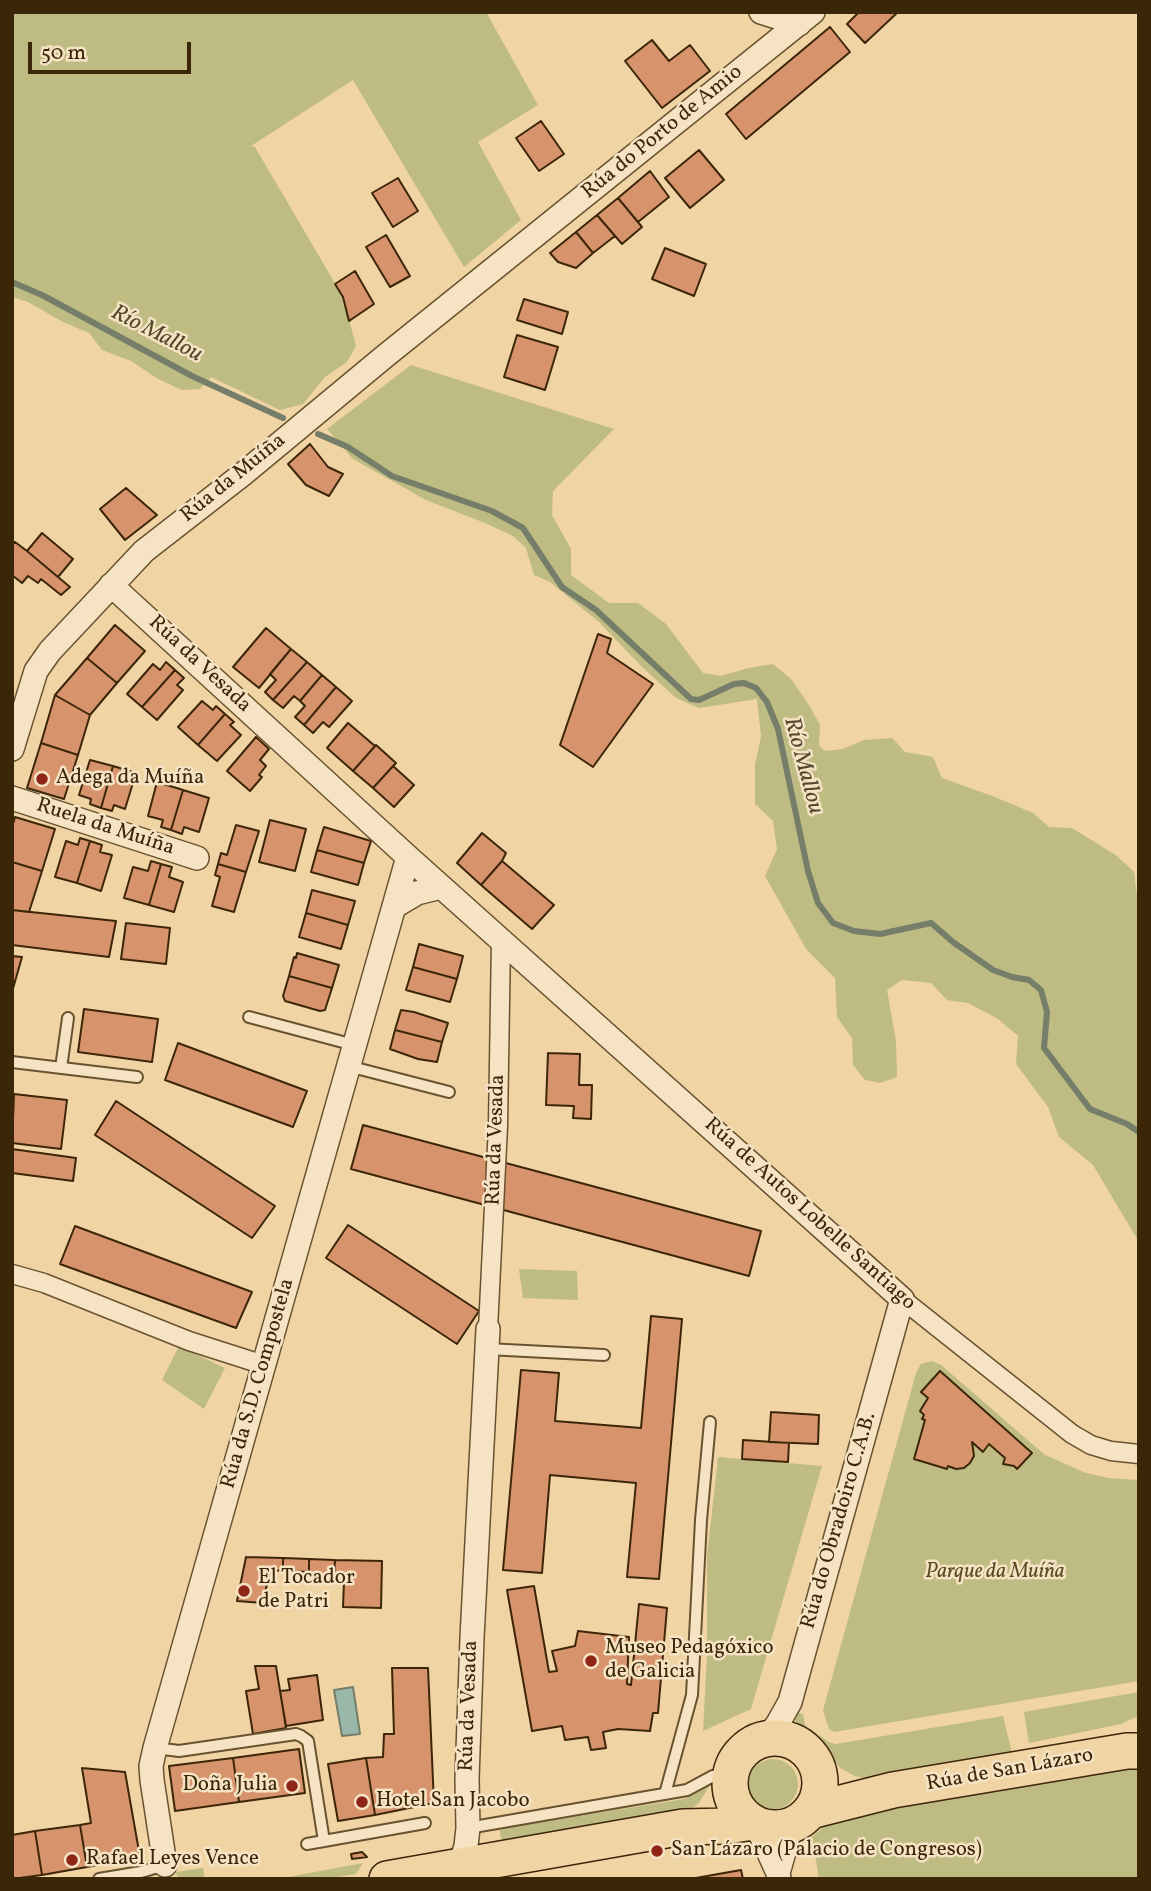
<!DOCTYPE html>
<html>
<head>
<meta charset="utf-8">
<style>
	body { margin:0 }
	#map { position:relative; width:1151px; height:1891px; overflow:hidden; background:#f0d4a4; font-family:Vollkorn,serif }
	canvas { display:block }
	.frame { position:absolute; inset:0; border:14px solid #3c2608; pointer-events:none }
	.scale { position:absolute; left:28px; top:42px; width:163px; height:32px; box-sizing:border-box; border:4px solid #3c2608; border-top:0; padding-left:9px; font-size:21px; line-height:24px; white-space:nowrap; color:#3c2608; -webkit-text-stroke:5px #f5e3c4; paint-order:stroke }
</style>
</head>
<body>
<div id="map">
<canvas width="1151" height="1891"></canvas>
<div class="frame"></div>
<div class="scale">50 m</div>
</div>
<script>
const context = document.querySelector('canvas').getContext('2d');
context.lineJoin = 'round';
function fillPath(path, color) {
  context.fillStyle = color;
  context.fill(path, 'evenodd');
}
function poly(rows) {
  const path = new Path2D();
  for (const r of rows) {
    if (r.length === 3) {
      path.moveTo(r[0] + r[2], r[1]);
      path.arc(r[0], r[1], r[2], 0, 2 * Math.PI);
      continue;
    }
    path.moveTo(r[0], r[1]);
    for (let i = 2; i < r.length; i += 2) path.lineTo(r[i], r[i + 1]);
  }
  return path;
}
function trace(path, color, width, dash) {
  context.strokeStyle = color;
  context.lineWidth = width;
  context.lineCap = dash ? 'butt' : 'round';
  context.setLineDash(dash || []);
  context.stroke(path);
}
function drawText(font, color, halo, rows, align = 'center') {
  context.font = font + ' Vollkorn,serif';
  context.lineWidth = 5;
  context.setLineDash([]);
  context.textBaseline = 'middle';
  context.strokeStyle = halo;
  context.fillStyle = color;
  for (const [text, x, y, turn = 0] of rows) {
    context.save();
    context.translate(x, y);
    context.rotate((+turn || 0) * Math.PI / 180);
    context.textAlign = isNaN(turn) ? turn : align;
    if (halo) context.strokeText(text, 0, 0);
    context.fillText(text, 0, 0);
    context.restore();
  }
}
fillPath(poly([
	[12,12,486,12,538,105,478,142,521,220,464,267,353,80,251,146,255,147,343,297,356,346,347,362,325,377,303,404,280,410,211,377,200,389,182,390,158,379,131,361,102,350,89,333,63,322,28,302,12,297],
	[411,365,614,429,553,491,552,515,571,549,571,575,609,603,638,603,666,624,703,673,720,676,749,668,773,664,791,679,809,705,820,725,819,745,825,751,843,749,864,740,892,738,905,752,933,757,942,778,995,797,1033,813,1049,827,1072,828,1117,856,1134,872,1139,911,1139,1242,1093,1165,1059,1137,1048,1107,1016,1064,1018,1036,998,1019,968,1003,947,1000,931,983,902,980,887,990,896,1041,897,1077,880,1083,865,1080,853,1065,852,1038,837,1017,835,978,806,949,765,876,777,849,773,821,755,804,755,764,761,737,757,699,699,708,676,698,641,666,599,622,550,582,534,575,526,548,513,536,485,523,426,500,353,459,327,429],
	[519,1269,577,1271,578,1300,523,1298],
	[179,1346,225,1368,204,1409,162,1380],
	[932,1361,941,1365,1045,1455,1086,1473,1109,1478,1139,1480,1139,1681,834,1732,829,1729,823,1710,916,1373,921,1364],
	[718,1457,822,1466,751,1709,703,1731,707,1656,707,1557],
	[1139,1692,1139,1716,1121,1724,1029,1743,1024,1712],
	[794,1712,803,1714,805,1725,829,1742,836,1744,1003,1716,1012,1753,868,1779,855,1776,840,1768,816,1737,796,1724],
	[773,1784,25],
	[1139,1767,1139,1879,819,1879,812,1837,834,1817],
	[711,1783,699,1803,682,1815,503,1846,499,1829,684,1799,699,1791],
	[363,1863,356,1874,325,1879,278,1879],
	[203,1868,205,1879,178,1879,176,1872]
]), '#bebc82');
const water = poly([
	[353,1687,360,1734,342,1736,334,1690,353,1687]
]);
fillPath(water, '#9ab8a9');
trace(water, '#747e69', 2);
trace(poly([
	[12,282,44,296,192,376,283,418],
	[318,434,348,447,392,476,492,511,523,528,562,587,596,610,691,699,699,700,734,684,744,683,756,688,767,702,778,729,808,871,818,903,833,923,854,931,880,934,931,923,953,942,993,970,1012,977,1029,980,1041,990,1047,1012,1044,1048,1090,1109,1127,1124,1139,1132]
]), '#747e69', 6);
const building = poly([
	[859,12,898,12,865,43,847,24,859,12],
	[830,27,850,52,746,139,726,114,830,27],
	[652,40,669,61,690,45,710,71,662,108,625,61,652,40],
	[541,121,564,154,539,171,516,138,541,121],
	[699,150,724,180,690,208,665,178,699,150],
	[650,171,669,197,638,222,618,198,650,171],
	[398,178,418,211,393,227,372,193,398,178],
	[618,198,642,227,622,244,597,215,618,198],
	[597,215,615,236,593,253,576,232,597,215],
	[576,232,593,253,576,268,558,262,550,253,576,232],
	[386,235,410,276,390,287,366,247,386,235],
	[665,248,706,264,694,296,652,279,665,248],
	[355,271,374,304,349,321,343,297,335,284,355,271],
	[524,299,568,312,562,334,517,320,524,299],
	[517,335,558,347,545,390,504,377,517,335],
	[310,444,328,467,343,474,329,496,306,485,288,464,310,444],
	[126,488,157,515,125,540,100,509,126,488],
	[42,533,73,559,58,577,27,551,42,533],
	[15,542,27,551,70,587,61,595,41,579,38,583,28,576,22,583,12,575,12,545,15,542],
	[115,625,145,651,117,683,87,658,115,625],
	[266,628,291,649,259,688,233,667,266,628],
	[598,634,611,639,607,653,653,684,593,767,560,745,598,634],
	[291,649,307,662,273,700,265,692,276,680,270,674,291,649],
	[87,658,117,683,90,715,55,695,87,658],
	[166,662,175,670,142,707,127,694,153,664,160,670,166,662],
	[307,662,322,675,300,701,294,696,283,708,273,700,307,662],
	[175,670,184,678,177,685,183,690,157,720,142,707,175,670],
	[322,675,336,687,304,725,295,717,305,706,300,701,322,675],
	[336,687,352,701,329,727,323,722,313,733,304,725,336,687],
	[55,695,90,715,78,755,41,743,55,695],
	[202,701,213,710,216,706,225,714,198,745,178,727,202,701],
	[225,714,234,722,230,725,241,735,217,761,198,745,225,714],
	[348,723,375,746,353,771,327,748,348,723],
	[256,737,269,749,260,760,266,766,259,775,262,777,250,791,227,771,256,737],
	[41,743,78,755,64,799,27,788,41,743],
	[376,745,396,763,373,788,353,771,376,745],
	[90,760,113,766,101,808,90,804,91,799,79,795,90,760],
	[113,766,136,773,125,809,114,805,112,811,101,808,113,766],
	[393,766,414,785,394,807,373,788,393,766],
	[157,782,183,790,171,830,161,827,163,820,148,816,157,782],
	[183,790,209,798,199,832,184,827,182,834,171,830,183,790],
	[15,817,55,829,42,871,12,862,12,827,15,817],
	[270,820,306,829,295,871,259,862,270,820],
	[236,825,259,831,246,872,218,864,221,853,227,855,236,825],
	[324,827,371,841,364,863,317,850,324,827],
	[482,833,506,853,502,861,481,885,457,863,482,833],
	[80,838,90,841,77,883,55,877,66,841,78,845,80,838],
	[90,841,102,845,100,852,112,855,101,891,77,883,90,841],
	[317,850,364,863,358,885,311,872,317,850],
	[151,861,161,864,149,905,124,898,133,867,148,871,151,861],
	[502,861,554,905,532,929,481,885,502,861],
	[12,862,42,871,29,912,12,910,12,862],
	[161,864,172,867,169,877,183,882,174,912,149,905,161,864],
	[218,864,246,872,234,912,212,906,220,877,215,875,218,864],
	[312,890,355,901,348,925,306,913,312,890],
	[12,910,116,921,109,957,12,945,12,910],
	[306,913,348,925,341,949,299,937,306,913],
	[126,923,170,928,166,964,121,959,126,923],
	[419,944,463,956,457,979,413,967,419,944],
	[297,953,339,965,332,988,289,976,294,957,296,958,297,953],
	[12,956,22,957,12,992,12,956],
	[413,967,457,979,450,1002,406,990,413,967],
	[289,976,332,988,325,1010,320,1011,285,1001,283,996,289,976],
	[84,1009,158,1019,152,1062,78,1052,84,1009],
	[401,1010,414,1012,448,1023,442,1042,395,1030,401,1010],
	[395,1030,442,1042,437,1062,418,1059,390,1049,395,1030],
	[178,1043,307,1091,293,1127,165,1080,178,1043],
	[548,1053,580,1054,579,1085,592,1085,591,1119,573,1118,574,1106,546,1105,548,1053],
	[14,1094,67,1100,61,1149,12,1143,14,1094],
	[116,1101,275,1206,252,1238,95,1135,116,1101],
	[363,1125,761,1231,749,1276,351,1169,363,1125],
	[12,1149,76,1158,73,1181,12,1173,12,1149],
	[348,1225,479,1311,457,1344,326,1258,348,1225],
	[75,1226,252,1292,236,1328,60,1264,75,1226],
	[651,1316,682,1319,659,1579,627,1577,636,1483,550,1475,542,1573,503,1570,521,1370,559,1373,555,1421,641,1428,651,1316],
	[940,1371,1032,1453,1017,1469,1014,1466,1003,1464,1005,1458,989,1444,983,1452,972,1442,974,1456,970,1463,964,1468,956,1469,948,1466,947,1469,914,1459,925,1420,922,1419,924,1415,920,1411,928,1398,921,1392,940,1371],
	[771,1412,819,1415,818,1444,769,1442,771,1412],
	[743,1440,789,1443,788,1462,742,1459,743,1440],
	[246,1557,283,1558,283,1571,270,1570,263,1603,237,1601,246,1557],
	[283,1558,309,1559,309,1572,283,1571,283,1558],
	[309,1559,335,1560,334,1576,309,1575,309,1559],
	[335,1560,382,1561,381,1608,343,1607,344,1581,334,1581,335,1560],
	[534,1586,549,1672,557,1671,552,1651,575,1646,578,1631,629,1637,627,1684,631,1685,639,1604,667,1608,658,1713,653,1713,650,1731,618,1729,603,1732,606,1748,591,1750,588,1737,565,1740,562,1726,532,1731,507,1590,534,1586],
	[255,1666,276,1666,286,1728,253,1734,246,1691,259,1689,255,1666],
	[392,1668,428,1668,434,1803,375,1815,366,1758,383,1757,384,1734,394,1734,392,1668],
	[317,1675,323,1720,286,1726,280,1691,290,1690,288,1679,317,1675],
	[299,1749,305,1793,239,1802,233,1758,299,1749],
	[233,1758,239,1802,175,1811,169,1766,233,1758],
	[366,1758,375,1815,338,1821,328,1764,366,1758],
	[82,1768,125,1772,140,1857,87,1867,80,1825,91,1823,82,1768],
	[80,1825,87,1867,42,1875,35,1831,80,1825],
	[35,1831,42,1875,12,1879,12,1835,35,1831],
	[362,1852,367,1857,352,1859,351,1854,362,1852],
	[741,1870,743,1879,690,1879,741,1870]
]);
fillPath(building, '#d7946c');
trace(building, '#3c2608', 2);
const service = poly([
	[249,1017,354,1045],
	[12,1062,137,1077],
	[348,1066,449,1092],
	[61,1068,68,1018],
	[487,1349,604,1355],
	[155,1748,179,1751,296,1734,301,1736,308,1741,324,1841,307,1844],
	[665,1794,692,1695,701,1520,710,1422],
	[468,1828,687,1790,713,1776,730,1773],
	[324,1841,425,1823],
	[99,1879,141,1872,165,1865]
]);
const pedestrian = poly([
	[12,1274,44,1283,189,1341,264,1365],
	[902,1299,1072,1434,1091,1445,1111,1451,1139,1454],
	[488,1329,498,1126,501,940]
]);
const minor = poly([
	[761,12,799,24],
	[111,585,408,857,902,1299,790,1702,777,1725,766,1738],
	[12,749,36,671,50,651,144,551,243,474,384,357,813,12],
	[12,798,197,858],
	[395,906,417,893,441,887],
	[756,1824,778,1873,779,1879],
	[165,1865,152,1780,151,1766,155,1748,408,857],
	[460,1866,466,1846,468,1828,467,1779,472,1638,488,1329],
	[778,1873,787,1842,789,1825]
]);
const primary = poly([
	[775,1783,45],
	[810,1811,893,1790,1127,1751,1139,1751],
	[387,1879,683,1827,727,1826,753,1822]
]);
trace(service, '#69522f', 14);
trace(pedestrian, '#69522f', 21);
trace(minor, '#69522f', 26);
trace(primary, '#3c2608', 38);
trace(service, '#f5e3c4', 10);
trace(pedestrian, '#f5e3c4', 18);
trace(minor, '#f5e3c4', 23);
trace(primary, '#f0d4a4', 35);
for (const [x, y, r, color] of [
	[42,779,7,"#8f2418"],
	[244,1591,7,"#8f2418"],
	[591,1661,7,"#8f2418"],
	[292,1786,7,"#8f2418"],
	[362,1802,7,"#8f2418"],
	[657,1851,7,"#8f2418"],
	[72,1860,7,"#8f2418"]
]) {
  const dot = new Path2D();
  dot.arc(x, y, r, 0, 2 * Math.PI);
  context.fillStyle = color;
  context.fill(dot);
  trace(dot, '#f5e3c4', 2.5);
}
drawText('21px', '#3c2608', '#f5e3c4', [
	["Rúa do Porto de Amio",663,133,-39],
	["Rúa da Muíña",234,479,-39],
	["Rúa da Vesada",199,665,43],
	["Ruela da Muíña",105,828,18],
	["Rúa da Vesada",497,1140,-88],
	["Rúa de Autos Lobelle Santiago",809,1215,42],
	["Rúa da S.D. Compostela",259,1384,-74],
	["Rúa do Obradoiro C.A.B.",840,1521,-74],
	["Rúa da Vesada",470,1706,-88],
	["Rúa de San Lázaro",1010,1771,-10]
]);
drawText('21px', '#3c2608', '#f5e3c4', [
	["Adega da Muíña",56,779],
	["El Tocador",258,1579],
	["de Patri",258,1603],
	["Museo Pedagóxico",605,1649],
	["de Galicia",605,1673],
	["Doña Julia",278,1786,"right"],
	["Hotel San Jacobo",376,1802],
	["San Lázaro (Palacio de Congresos)",671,1851],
	["Rafael Leyes Vence",86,1860]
], 'left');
drawText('italic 21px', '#5c4c26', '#f5e3c4', [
	["Parque da Muíña",995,1573]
]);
drawText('italic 23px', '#544a30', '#f5e3c4', [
	["Río Mallou",156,335,27],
	["Río Mallou",802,766,75]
]);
</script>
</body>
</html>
